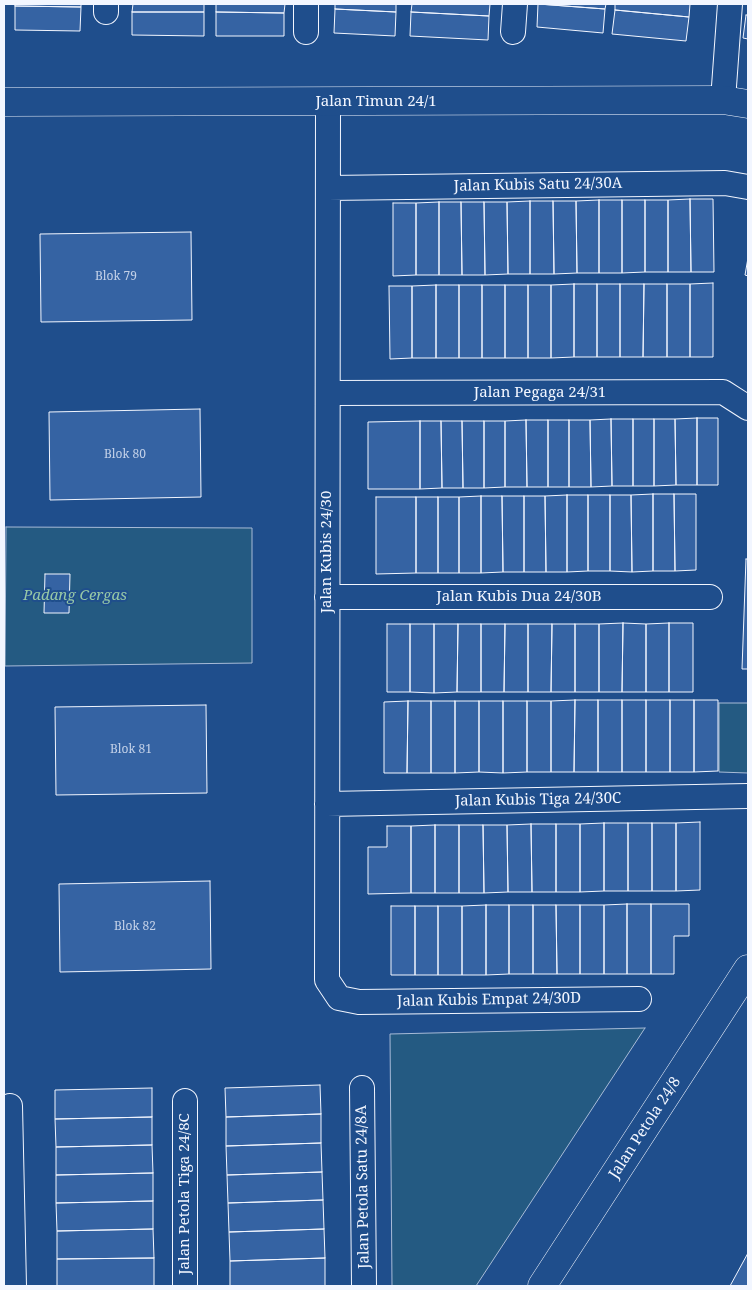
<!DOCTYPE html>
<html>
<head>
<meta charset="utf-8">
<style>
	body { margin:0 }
	#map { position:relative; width:752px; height:1290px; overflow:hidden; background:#1f4e8c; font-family:"Noto Serif",serif }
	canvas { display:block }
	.frame { position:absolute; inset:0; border:5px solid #f2f6ff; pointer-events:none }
</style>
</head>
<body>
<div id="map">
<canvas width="752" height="1290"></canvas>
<div class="frame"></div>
</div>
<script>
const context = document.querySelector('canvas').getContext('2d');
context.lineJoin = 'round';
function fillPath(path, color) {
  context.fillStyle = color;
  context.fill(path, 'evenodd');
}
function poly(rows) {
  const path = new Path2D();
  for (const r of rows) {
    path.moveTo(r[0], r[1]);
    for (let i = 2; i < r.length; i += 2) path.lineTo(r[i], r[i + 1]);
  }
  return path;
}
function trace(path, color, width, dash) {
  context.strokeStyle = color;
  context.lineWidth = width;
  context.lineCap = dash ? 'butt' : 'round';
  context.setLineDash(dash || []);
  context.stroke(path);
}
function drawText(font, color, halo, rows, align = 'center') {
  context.font = font + ' "Noto Serif",serif';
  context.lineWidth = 4;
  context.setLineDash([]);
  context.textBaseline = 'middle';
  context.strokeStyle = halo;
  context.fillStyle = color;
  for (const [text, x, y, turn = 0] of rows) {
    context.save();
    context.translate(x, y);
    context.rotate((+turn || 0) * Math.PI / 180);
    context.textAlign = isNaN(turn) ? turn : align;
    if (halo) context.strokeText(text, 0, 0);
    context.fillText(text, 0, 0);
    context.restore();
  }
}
const green = poly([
	[6,527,252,528,252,663,5,666,6,527],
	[719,703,748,703,748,773,719,772,719,703],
	[645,1028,476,1286,392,1286,390,1034,645,1028]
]);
fillPath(green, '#245a82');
trace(green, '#a8bbd7', 1);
const building = poly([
	[15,4,81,4,81,7,15,6,15,4],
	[133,4,204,4,204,12,132,12,133,4],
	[216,4,285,4,284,13,216,12,216,4],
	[335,4,396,4,396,12,335,9,335,4],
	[412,4,490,4,489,16,411,12,412,4],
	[538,4,605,9,603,33,537,27,538,4],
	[539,4,606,4,605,9,539,4],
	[615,4,690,4,689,17,615,10,615,4],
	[15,6,81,7,80,31,15,30,15,6],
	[335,9,396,12,395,36,334,33,335,9],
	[615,10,689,17,686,41,612,34,615,10],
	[132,12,204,12,204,36,132,35,132,12],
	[216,12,284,13,284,36,216,36,216,12],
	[411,12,489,16,488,40,410,36,411,12],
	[746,15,748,15,748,39,743,38,746,15],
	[690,199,691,272,668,272,668,200,690,199],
	[690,199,713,199,714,272,691,272,690,199],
	[599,200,599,273,577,273,576,201,599,200],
	[599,200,622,200,622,273,599,273,599,200],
	[622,200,645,200,645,272,622,273,622,200],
	[645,200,668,200,668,272,645,272,645,200],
	[530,201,530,274,508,274,507,202,530,201],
	[530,201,553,201,554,274,530,274,530,201],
	[553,201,576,201,577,273,554,274,553,201],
	[439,202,439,275,416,275,416,203,439,202],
	[439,202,461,202,462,275,439,275,439,202],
	[461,202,484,202,485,275,462,275,461,202],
	[484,202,507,202,508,274,485,275,484,202],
	[393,203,416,203,416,275,393,276,393,203],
	[191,232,192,320,41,322,40,234,191,232],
	[748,258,748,276,745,275,748,258],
	[713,283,713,357,690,357,690,284,713,283],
	[574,284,597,284,597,357,574,357,574,284],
	[574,284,574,357,551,358,551,285,574,284],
	[597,284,620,284,620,357,597,357,597,284],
	[620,284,644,284,643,357,620,357,620,284],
	[644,284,667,284,667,357,643,357,644,284],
	[667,284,690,284,690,357,667,357,667,284],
	[436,285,459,285,459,358,436,358,436,285],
	[436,285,436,358,412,358,412,286,436,285],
	[459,285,482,285,482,358,459,358,459,285],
	[482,285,505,285,505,358,482,358,482,285],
	[505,285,528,285,528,358,505,358,505,285],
	[528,285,551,285,551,358,528,358,528,285],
	[389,286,412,286,412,358,390,359,389,286],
	[200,409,201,497,50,500,49,412,200,409],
	[697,418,697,485,676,485,675,419,697,418],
	[697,418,718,418,718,485,697,485,697,418],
	[611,419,612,486,591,487,590,420,611,419],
	[611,419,633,419,633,486,612,486,611,419],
	[633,419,654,419,654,486,633,486,633,419],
	[654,419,675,419,676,485,654,486,654,419],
	[526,420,527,487,505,487,505,421,526,420],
	[526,420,548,420,548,487,527,487,526,420],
	[548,420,569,420,569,487,548,487,548,420],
	[569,420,590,420,591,487,569,487,569,420],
	[420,421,420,489,368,489,368,422,420,421],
	[420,421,441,421,442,488,420,489,420,421],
	[441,421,462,421,463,488,442,488,441,421],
	[462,421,484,421,484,488,463,488,462,421],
	[484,421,505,421,505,487,484,488,484,421],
	[653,494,674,494,675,571,653,571,653,494],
	[653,494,653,571,632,572,631,495,653,494],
	[674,494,696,494,696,570,675,571,674,494],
	[567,495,588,495,588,571,567,572,567,495],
	[567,495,567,572,546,572,545,496,567,495],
	[588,495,610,495,610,571,588,571,588,495],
	[610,495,631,495,632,572,610,571,610,495],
	[481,496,502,496,503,572,481,573,481,496],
	[481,496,481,573,459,573,459,497,481,496],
	[502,496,524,496,524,572,503,572,502,496],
	[524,496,545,496,546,572,524,572,524,496],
	[376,497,416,497,416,573,376,574,376,497],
	[416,497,438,497,438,573,416,573,416,497],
	[438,497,459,497,459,573,438,573,438,497],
	[746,559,748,559,748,669,742,669,746,559],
	[45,574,70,574,69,613,44,613,45,574],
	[623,623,622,692,599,692,599,624,623,623],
	[623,623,646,624,646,692,622,692,623,623],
	[669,623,669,692,646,692,646,624,669,623],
	[669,623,693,623,693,692,669,692,669,623],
	[387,624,410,624,410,692,387,692,387,624],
	[410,624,434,624,434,693,410,692,410,624],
	[434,624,458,624,457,692,434,693,434,624],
	[458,624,481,624,481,692,457,692,458,624],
	[481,624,505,624,504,692,481,692,481,624],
	[505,624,528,624,528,692,504,692,505,624],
	[528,624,552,624,551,692,528,692,528,624],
	[552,624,575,624,575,692,551,692,552,624],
	[575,624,599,624,599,692,575,692,575,624],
	[575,700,598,700,598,772,574,772,575,700],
	[575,700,574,772,551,772,551,701,575,700],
	[598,700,622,700,622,772,598,772,598,700],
	[622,700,646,700,646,772,622,772,622,700],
	[646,700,670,700,670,772,646,772,646,700],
	[670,700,694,700,694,772,670,772,670,700],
	[694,700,718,700,718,771,694,772,694,700],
	[408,701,431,701,431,773,407,773,408,701],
	[408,701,407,773,384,773,384,702,408,701],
	[431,701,455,701,455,773,431,773,431,701],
	[455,701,479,701,479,772,455,773,455,701],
	[479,701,503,701,503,773,479,772,479,701],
	[503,701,527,701,527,772,503,773,503,701],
	[527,701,551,701,551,772,527,772,527,701],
	[206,705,207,793,56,795,55,707,206,705],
	[700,822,700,890,676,891,676,823,700,822],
	[604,823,628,823,628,891,604,891,604,823],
	[604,823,604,891,580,892,580,824,604,823],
	[628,823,652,823,652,891,628,891,628,823],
	[652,823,676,823,676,891,652,891,652,823],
	[531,824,556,824,556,892,532,892,531,824],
	[531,824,532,892,508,892,507,825,531,824],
	[556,824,580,824,580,892,556,892,556,824],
	[435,825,459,825,459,893,435,893,435,825],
	[435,825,435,893,411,893,411,826,435,825],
	[459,825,483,825,484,893,459,893,459,825],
	[483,825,507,825,508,892,484,893,483,825],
	[387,826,411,826,411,893,368,894,368,847,387,847,387,826],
	[210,881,211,969,60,972,59,884,210,881],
	[627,904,651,904,651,974,627,974,627,904],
	[627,904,627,974,604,974,604,905,627,904],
	[651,904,689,904,689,936,674,936,674,974,651,974,651,904],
	[486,905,509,905,509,974,486,975,486,905],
	[486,905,486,975,462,975,462,906,486,905],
	[509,905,533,905,533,974,509,974,509,905],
	[533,905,556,905,557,974,533,974,533,905],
	[556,905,580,905,580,974,557,974,556,905],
	[580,905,604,905,604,974,580,974,580,905],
	[391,906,415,906,415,975,391,975,391,906],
	[415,906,438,906,438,975,415,975,415,906],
	[438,906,462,906,462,975,438,975,438,906],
	[320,1085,321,1114,226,1117,225,1088,320,1085],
	[152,1088,152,1117,55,1119,55,1090,152,1088],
	[321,1114,321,1143,226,1146,226,1117,321,1114],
	[152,1117,152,1145,56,1147,55,1119,152,1117],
	[321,1143,322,1172,227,1175,226,1146,321,1143],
	[152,1145,153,1173,56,1175,56,1147,152,1145],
	[322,1172,323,1200,228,1203,227,1175,322,1172],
	[153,1173,153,1201,56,1203,56,1175,153,1173],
	[323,1200,324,1229,229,1232,228,1203,323,1200],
	[153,1201,153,1229,57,1231,56,1203,153,1201],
	[153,1229,154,1258,57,1259,57,1231,153,1229],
	[324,1229,325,1258,230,1261,229,1232,324,1229],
	[748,1253,748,1286,730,1286,748,1253],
	[154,1258,154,1286,57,1286,57,1259,154,1258],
	[325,1258,325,1286,230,1286,230,1261,325,1258]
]);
fillPath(building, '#3563a3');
trace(building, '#f2f6ff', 1);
const street = poly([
	[106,12,106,4],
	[306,32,306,4],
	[513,32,515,4],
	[723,100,730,4],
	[328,103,327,980,339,998,359,1002,639,999],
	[328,188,725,183,748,187],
	[328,393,723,392,748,408],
	[327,597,710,597],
	[327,804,748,796],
	[362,1088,364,1286],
	[10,1106,14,1286],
	[185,1286,185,1101]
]);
const secondary = poly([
	[4,102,723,100,748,104],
	[542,1286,748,969]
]);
trace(street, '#f2f6ff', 26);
trace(secondary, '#f2f6ff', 29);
trace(street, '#1f4e8c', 24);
trace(secondary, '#1f4e8c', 28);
drawText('12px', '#c3d1e8', null, [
	["Blok 79",116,277],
	["Blok 80",125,455],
	["Blok 81",131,750],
	["Blok 82",135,927]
]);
drawText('15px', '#f2f6ff', '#1f4e8c', [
	["Jalan Timun 24/1",376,102],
	["Jalan Kubis Satu 24/30A",538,185,-1],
	["Jalan Pegaga 24/31",540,393],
	["Jalan Kubis 24/30",327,552,-90],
	["Jalan Kubis Dua 24/30B",519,597],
	["Jalan Kubis Tiga 24/30C",538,800,-1],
	["Jalan Kubis Empat 24/30D",489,1000,-1],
	["Jalan Petola 24/8",645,1128,-57],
	["Jalan Petola Satu 24/8A",363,1187,-91],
	["Jalan Petola Tiga 24/8C",185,1194,-90]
]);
drawText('italic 15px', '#97c8a6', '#1f4e8c', [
	["Padang Cergas",75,596]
]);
</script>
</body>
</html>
